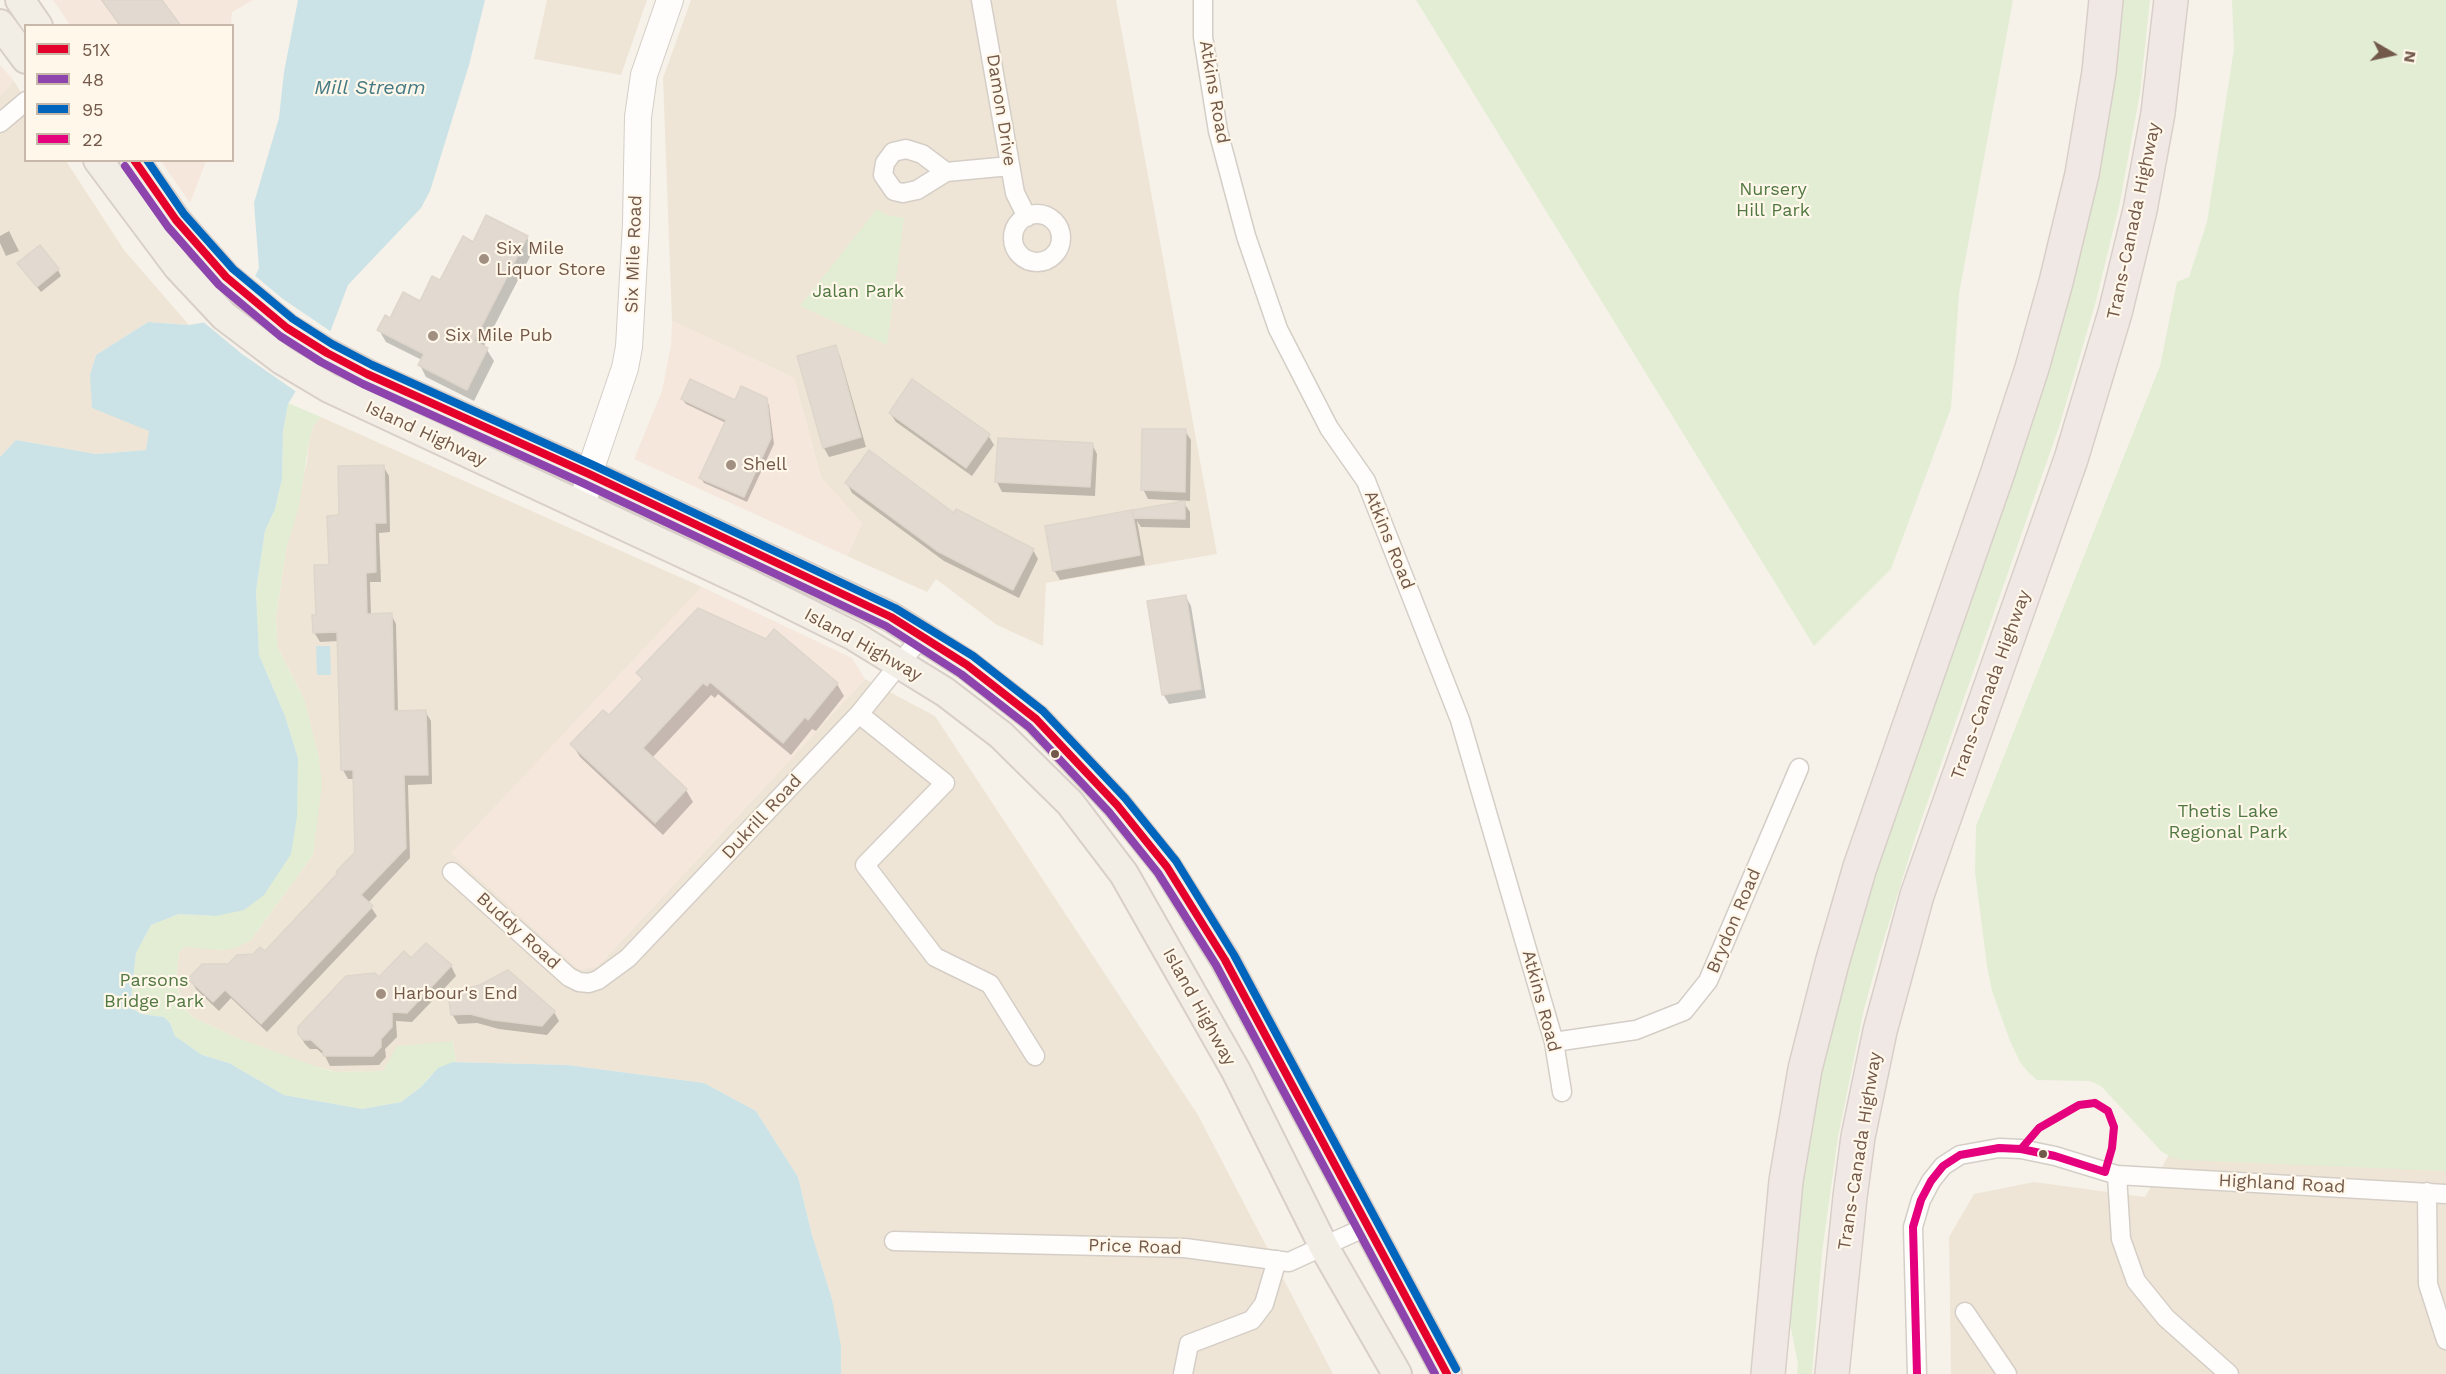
<!DOCTYPE html>
<html>
<head>
<meta charset="utf-8">
<style>
	body { margin:0 }
	#map { position:relative; width:2446px; height:1374px; overflow:hidden; background:#f6f2e9; font-family:"Work Sans",sans-serif }
	canvas { display:block }
	.legend { position:absolute; left:24px; top:24px; width:210px; height:138px; box-sizing:border-box; background:#fff7e9; border:2px solid #c7b8a9; margin:0; padding:8px 10px; list-style:none; font-size:18px; color:#73594a }
	.legend li { display:flex; align-items:center; gap:12px; height:30px }
	.legend b { width:30px; border:2px solid #c7b8a9 }
	.north { position:absolute; left:2362px; top:24px; width:60px; height:60px; -webkit-text-stroke:4px #fff7e9; paint-order:stroke; rotate:99deg; font-size:16px; font-weight:700; line-height:24px; text-align:center; color:#73594a }
	.north::after { content:''; display:block; margin:auto; width:21px; height:27px; background:#73594a; clip-path:polygon(50% 0,100% 100%,50% 72%,0 100%) }
</style>
</head>
<body>
<div id="map">
<canvas width="2446" height="1374"></canvas>
<ul class="legend">
<li><b style="height:8px;background:#e4002b"></b>51X</li>
<li><b style="height:8px;background:#8e44ad"></b>48</li>
<li><b style="height:8px;background:#0065bd"></b>95</li>
<li><b style="height:8px;background:#e5007d"></b>22</li>
</ul>
<div class="north">N</div>
</div>
<script>
const context = document.querySelector('canvas').getContext('2d');
context.lineJoin = 'round';
function fillPath(path, color) {
  context.fillStyle = color;
  context.fill(path, 'evenodd');
}
function poly(rows) {
  const path = new Path2D();
  for (const r of rows) {
    if (r.length === 3) {
      path.moveTo(r[0] + r[2], r[1]);
      path.arc(r[0], r[1], r[2], 0, 2 * Math.PI);
      continue;
    }
    path.moveTo(r[0], r[1]);
    for (let i = 2; i < r.length; i += 2) path.lineTo(r[i], r[i + 1]);
  }
  return path;
}
function trace(path, color, width, dash) {
  context.strokeStyle = color;
  context.lineWidth = width;
  context.lineCap = dash ? 'butt' : 'round';
  context.setLineDash(dash || []);
  context.stroke(path);
}
function drawText(font, color, halo, rows, align = 'center') {
  context.font = font + ' "Work Sans",sans-serif';
  context.lineWidth = 4.5;
  context.setLineDash([]);
  context.textBaseline = 'middle';
  context.strokeStyle = halo;
  context.fillStyle = color;
  for (const [text, x, y, turn = 0] of rows) {
    context.save();
    context.translate(x, y);
    context.rotate((+turn || 0) * Math.PI / 180);
    context.textAlign = isNaN(turn) ? turn : align;
    if (halo) context.strokeText(text, 0, 0);
    context.fillText(text, 0, 0);
    context.restore();
  }
}
fillPath(poly([
	[547,0,647,0,621,75,534,59],
	[691,0,1116,0,1217,554,1046,583,1043,646,997,625,936,579,927,592,847,556,862,523,821,478,794,378,672,321,663,78],
	[14,81,25,99,26,160,66,161,124,250,189,325,148,322,96,355,90,375,150,431,146,450,96,454,16,440,0,457,0,95],
	[321,417,702,587,452,854,597,967,865,679,935,716,1198,1115,1333,1374,841,1374,832,1299,812,1235,798,1177,756,1111,704,1083,568,1065,456,1062,453,1042,383,1071,337,1072,309,1065,237,1038,194,1018,183,1007,176,980,179,952,184,947,193,947,225,950,250,941,313,855,319,759,304,699,277,646,276,617,286,550,307,461,309,441,313,426],
	[2171,1151,2446,1159,2446,1374,1951,1374,1949,1237,1974,1194,2034,1182,2145,1197]
]), '#efe5d6');
fillPath(poly([
	[53,0,253,0,232,12,231,26,70,25],
	[0,65,14,81,0,95],
	[161,161,206,161,190,203],
	[672,321,794,378,821,478,862,523,847,556,634,459,662,391,671,345],
	[702,587,852,658,865,679,597,967,579,970,451,853]
]), '#f6e7dc');
fillPath(poly([
	[1416,0,2013,0,1959,294,1951,408,1891,569,1814,646],
	[2122,0,2150,0,2140,93,2120,202,2096,301,2059,427,1915,838,1879,955,1864,1009,1838,1137,1822,1253,1812,1374,1797,1374,1798,1364,1789,1318,1803,1170,1830,1033,1865,902,2049,368,2073,280],
	[2232,0,2446,0,2446,1171,2184,1160,2172,1158,2161,1151,2101,1086,2090,1081,2037,1080,2028,1072,2020,1062,2010,1041,1992,991,1987,966,1975,872,1976,826,2160,366,2177,282,2189,277,2207,222,2234,49],
	[877,209,886,215,904,218,887,345,800,306],
	[288,403,321,417,313,426,309,441,299,506,286,550,276,617,277,646,304,699,319,759,322,784,313,855,250,941,237,947,225,950,184,947,179,952,176,980,182,1007,194,1018,237,1038,323,1069,337,1072,383,1071,397,1046,453,1041,456,1062,431,1075,421,1087,401,1102,362,1109,284,1095,229,1063,202,1055,175,1036,170,1023,164,1017,141,1014,130,1007,136,953,151,925,179,914,216,916,298,758,285,716,259,655,256,591,265,531,275,509,282,479,283,431]
]), '#e2edd4');
fillPath(poly([
	[298,0,485,0,469,65,430,191,421,208,348,285,329,335,288,404,283,431,282,479,275,509,265,531,256,591,259,655,285,716,298,758,297,816,291,854,264,895,244,910,216,916,179,914,151,925,136,953,130,1007,141,1014,164,1017,170,1023,175,1036,202,1055,229,1063,284,1095,362,1109,401,1102,421,1087,438,1068,453,1062,568,1065,704,1083,756,1111,798,1177,812,1235,832,1299,841,1346,841,1374,0,1374,0,457,16,440,96,454,146,450,149,431,92,408,90,375,96,355,148,322,189,325,207,322,250,287,259,268,254,203,279,118,284,72],
	[316,646,330,646,331,675,317,675]
]), '#cbe3e6');
fillPath(poly([
	[253,274,283,299,333,333,298,393,242,354,201,320,206,319,248,285]
]), '#f6f2e9');
fillPath(poly([
	[101,0,160,0,179,26,120,26],
	[9,231,19,251,6,256,0,243,0,236],
	[527,238,534,249,483,348,487,350,494,361,474,401,426,377,420,365,422,360,386,342,379,330,390,320,421,303,473,244],
	[23,269,58,270,61,276,41,292],
	[835,346,840,356,866,447,829,457,824,448],
	[682,399,735,402,766,399,769,405,774,444,747,502,704,483,701,478,726,423,686,404],
	[890,413,988,435,994,445,972,476,896,422],
	[1185,431,1191,440,1190,501,1148,499,1143,489],
	[1092,444,1097,454,1095,496,1002,492,997,482],
	[383,466,389,476,390,532,379,533,381,582,370,582,371,615,391,614,396,624,398,712,425,711,431,721,432,784,408,785,410,858,368,903,377,916,267,1032,231,998,219,1011,196,989,190,979,265,953,340,874,357,852,355,779,348,779,343,770,339,641,320,642,314,632,340,517],
	[847,483,954,515,1033,550,1038,559,1019,598,944,561,852,493],
	[1184,503,1190,512,1190,528,1141,527,1137,521,1145,565,1060,580,1054,570,1132,512,1136,519,1135,512],
	[1186,597,1191,606,1206,698,1169,704,1163,694],
	[638,673,837,684,844,696,816,731,812,729,791,755,718,694,715,698,711,695,652,758,686,790,693,802,663,835,580,757,572,744,609,718,643,681],
	[411,960,451,966,456,976,412,1022,396,1021,397,1037,385,1049,386,1057,379,1065,330,1066,325,1056,317,1049,310,1049,305,1044,299,1034,379,979],
	[554,1012,559,1021,547,1035,499,1029,477,1023,458,1024,452,1014]
]), '#0003');
const building = poly([
	[102,0,162,0,181,26,121,26,102,0],
	[486,215,528,236,474,341,488,348,467,390,418,365,424,354,377,330,385,315,390,318,403,292,420,301,432,276,440,280,463,236,473,242,486,215],
	[40,245,59,269,37,287,17,263,40,245],
	[836,345,861,437,823,448,797,356,836,345],
	[690,379,735,400,741,386,767,398,771,438,744,497,699,478,726,420,681,399,690,379],
	[912,379,990,434,966,468,889,413,912,379],
	[1142,429,1186,429,1185,492,1141,490,1142,429],
	[998,438,1093,443,1090,487,995,482,998,438],
	[869,450,954,513,956,509,1034,549,1013,590,937,551,845,483,869,450],
	[384,465,386,523,375,523,376,572,366,573,367,614,392,613,394,711,426,710,428,775,404,775,406,848,361,895,373,906,261,1024,225,990,213,1002,188,979,202,964,228,964,237,955,253,954,260,947,265,951,338,873,336,872,355,852,353,770,341,770,337,632,313,633,312,615,316,615,314,565,329,565,327,516,339,515,338,466,384,465],
	[1185,501,1185,519,1134,518,1133,510,1185,501],
	[1132,510,1140,555,1053,571,1045,526,1132,510],
	[1186,595,1201,689,1162,695,1147,601,1186,595],
	[698,608,766,639,774,629,838,683,808,720,805,717,783,743,710,682,707,686,703,683,643,748,687,789,655,823,570,744,603,710,609,715,643,679,636,673,698,608],
	[426,943,452,965,407,1013,392,1012,392,1027,381,1039,381,1047,373,1056,323,1056,323,1051,311,1040,304,1040,298,1034,298,1027,346,976,375,973,379,977,404,951,411,958,426,943],
	[508,970,555,1011,542,1026,493,1020,470,1014,451,1015,448,993,480,985,508,970]
]);
fillPath(building, '#e2dad0');
trace(building, '#ded5cb', 1.5);
const street = poly([
	[981,0,1015,193,1027,217],
	[1203,0,1203,37,1218,131,1246,236,1278,329,1329,428,1366,481,1460,720,1554,1042,1562,1092],
	[0,123,26,101],
	[946,172,922,154,906,149,893,152,885,163,883,175,894,191,903,193,917,190,946,172,1010,166],
	[1037,238,24],
	[859,714,945,783,865,865,935,957,990,984,1035,1056],
	[452,872,569,977,579,982,589,983,598,980,628,958,859,714,922,636],
	[1554,1042,1636,1030,1684,1011,1708,981,1799,768],
	[2117,1175,2121,1239,2136,1281,2166,1318,2229,1374],
	[2427,1192,2428,1284,2446,1340],
	[894,1241,1185,1248,1289,1262,1368,1226],
	[1965,1312,2007,1374],
	[1183,1374,1189,1344,1252,1320,1264,1304,1277,1260],
	[1917,1374,1913,1227,1921,1200,1931,1181,1943,1166,1960,1155,1999,1148,2021,1149,2055,1156,2117,1175,2446,1194]
]);
const secondary = poly([
	[583,507,589,474,625,368,629,347,636,224,638,117,644,75,670,0]
]);
const primary = poly([
	[20,0,38,26],
	[0,24,26,59],
	[98,160,178,267,224,316,282,360,329,388,751,585,854,636,945,692,1001,735,1070,803,1124,874,1236,1071,1324,1247,1397,1374],
	[134,160,176,220,226,277,287,328,327,353,367,374,589,474,891,617,967,665,1036,719,1117,805,1167,867,1208,933,1225,960,1447,1374]
]);
const highway = poly([
	[1768,1374,1786,1181,1805,1069,1832,963,1860,867,1997,475,2032,368,2056,282,2082,174,2099,72,2106,0],
	[1832,1374,1850,1197,1858,1137,1880,1031,1917,895,2071,459,2115,313,2140,210,2158,113,2171,0]
]);
trace(street, '#d4cec6', 21);
trace(secondary, '#d4cec6', 28);
trace(primary, '#d8cfc9', 32);
trace(highway, '#d8cfc9', 36);
trace(street, '#fefdfc', 18);
trace(secondary, '#fefdfc', 26);
trace(primary, '#f2ede5', 28);
trace(highway, '#f0e8e4', 33);
trace(poly([
	[134,160,176,220,226,277,287,328,327,353,367,374,589,474,891,617,967,665,1036,719,1117,805,1167,867,1225,960,1447,1374]
]), '#e4002b', 8);
trace(poly([
	[125,166,168,227,219,285,280,336,321,362,363,384,585,484,886,626,961,674,1029,727,1109,812,1158,873,1216,965,1435,1374]
]), '#8e44ad', 8);
trace(poly([
	[147,160,184,214,233,269,293,319,332,344,372,365,593,465,895,608,973,656,1043,711,1125,798,1176,861,1234,955,1456,1369]
]), '#0065bd', 8);
trace(poly([
	[2095,1103,2108,1111,2114,1127,2112,1148,2105,1172,2055,1156,2021,1149,2039,1128,2079,1105,2095,1103],
	[1917,1374,1913,1227,1921,1200,1931,1181,1943,1166,1960,1155,1999,1148,2021,1149]
]), '#e5007d', 8);
for (const [x, y, r, color] of [
	[484,259,6,"#a18f82"],
	[433,336,6,"#a18f82"],
	[731,465,6,"#a18f82"],
	[1055,754,5,"#73594a"],
	[381,994,6,"#a18f82"],
	[2043,1154,5,"#73594a"]
]) {
  const dot = new Path2D();
  dot.arc(x, y, r, 0, 2 * Math.PI);
  context.fillStyle = color;
  context.fill(dot);
  trace(dot, '#fff7e9', 2);
}
drawText('18px', '#73594a', '#fff7e9', [
	["Atkins Road",1214,92,80],
	["Damon Drive",1001,110,81],
	["Trans-Canada Highway",2134,221,-78],
	["Six Mile Road",634,254,-88],
	["Island Highway",426,434,25],
	["Atkins Road",1389,540,68],
	["Island Highway",863,645,29],
	["Trans-Canada Highway",1991,685,-70],
	["Dukrill Road",762,817,-47],
	["Brydon Road",1734,921,-67],
	["Buddy Road",518,931,42],
	["Atkins Road",1541,1001,75],
	["Island Highway",1199,1007,61],
	["Trans-Canada Highway",1860,1151,-81],
	["Highland Road",2282,1184,3],
	["Price Road",1135,1247,2]
]);
drawText('18px', '#517842', '#fff7e9', [
	["Nursery",1773,190],
	["Hill Park",1773,211],
	["Jalan Park",858,292],
	["Thetis Lake",2228,812],
	["Regional Park",2228,833],
	["Parsons",154,981],
	["Bridge Park",154,1002]
]);
drawText('18px', '#73594a', '#fff7e9', [
	["Six Mile",496,249],
	["Liquor Store",496,270],
	["Six Mile Pub",445,336],
	["Shell",743,465],
	["Harbour's End",393,994]
], 'left');
drawText('italic 20px', '#447a85', '#fff7e9', [
	["Mill Stream",370,88]
]);
</script>
</body>
</html>
